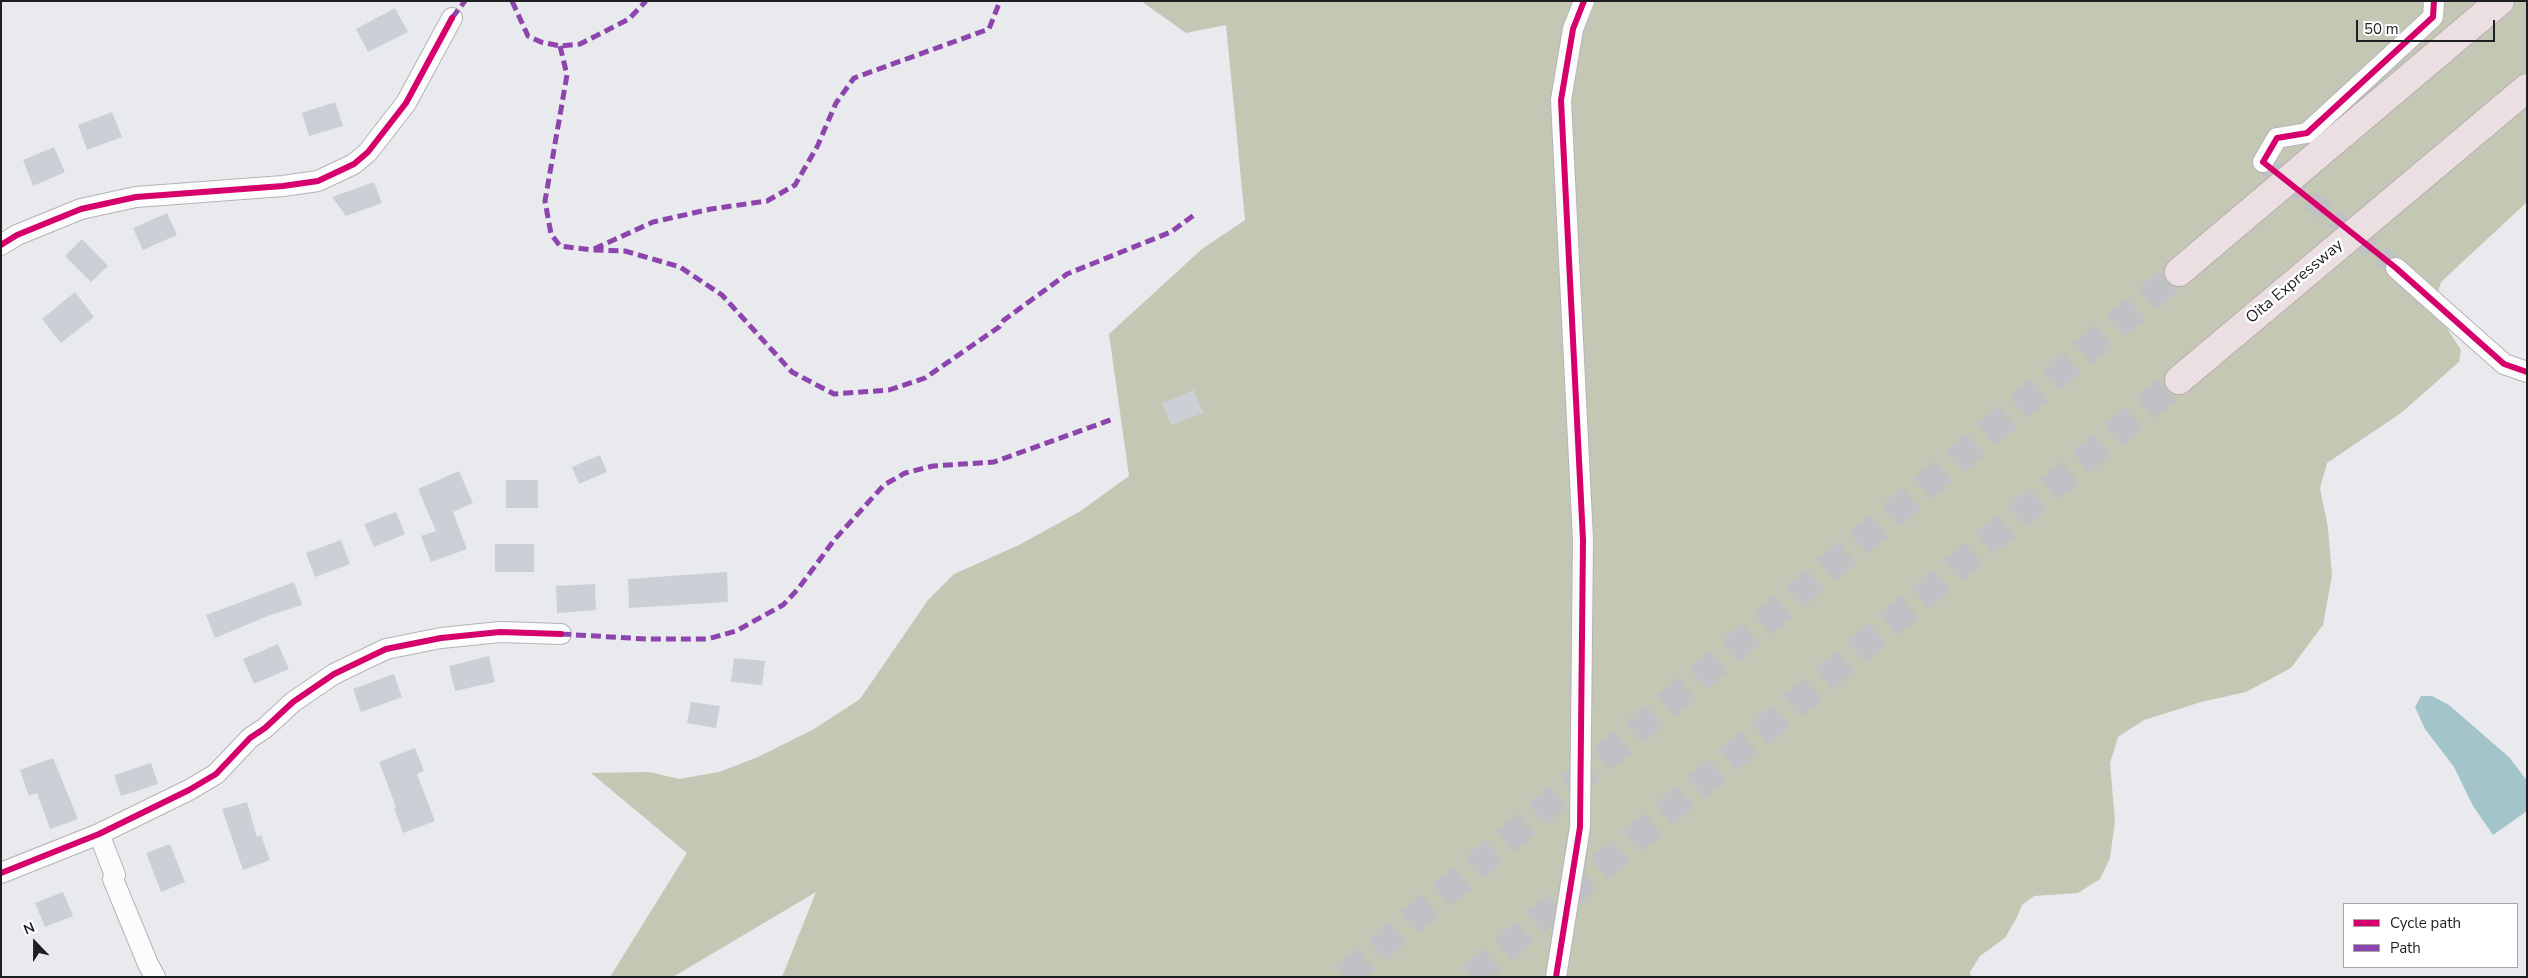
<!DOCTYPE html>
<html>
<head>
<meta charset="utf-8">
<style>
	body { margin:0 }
	#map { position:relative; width:2528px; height:978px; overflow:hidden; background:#e8eaed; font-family:"Nunito Sans",sans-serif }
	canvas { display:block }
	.frame { position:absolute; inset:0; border:2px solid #1e1f22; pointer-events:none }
	.legend { position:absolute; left:2343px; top:903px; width:175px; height:65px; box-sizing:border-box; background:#fff; border:1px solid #a5a5a7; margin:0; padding:6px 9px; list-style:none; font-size:15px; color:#1e1f22 }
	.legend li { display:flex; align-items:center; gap:10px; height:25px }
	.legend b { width:25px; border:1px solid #a5a5a7 }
	.north { position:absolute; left:10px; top:918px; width:50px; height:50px; -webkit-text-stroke:4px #fff; paint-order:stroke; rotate:338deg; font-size:14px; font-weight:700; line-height:20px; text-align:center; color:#1e1f22 }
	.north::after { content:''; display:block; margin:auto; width:18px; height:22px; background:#1e1f22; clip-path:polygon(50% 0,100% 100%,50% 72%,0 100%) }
	.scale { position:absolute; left:2356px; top:20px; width:139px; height:22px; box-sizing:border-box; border:2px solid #1e1f22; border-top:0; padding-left:6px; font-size:15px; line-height:18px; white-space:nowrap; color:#1e1f22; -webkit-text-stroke:4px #fff; paint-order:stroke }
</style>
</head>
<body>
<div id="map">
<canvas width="2528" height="978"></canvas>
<div class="frame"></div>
<ul class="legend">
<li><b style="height:6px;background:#d6006c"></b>Cycle path</li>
<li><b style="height:6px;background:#8e44ad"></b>Path</li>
</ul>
<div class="north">N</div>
<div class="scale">50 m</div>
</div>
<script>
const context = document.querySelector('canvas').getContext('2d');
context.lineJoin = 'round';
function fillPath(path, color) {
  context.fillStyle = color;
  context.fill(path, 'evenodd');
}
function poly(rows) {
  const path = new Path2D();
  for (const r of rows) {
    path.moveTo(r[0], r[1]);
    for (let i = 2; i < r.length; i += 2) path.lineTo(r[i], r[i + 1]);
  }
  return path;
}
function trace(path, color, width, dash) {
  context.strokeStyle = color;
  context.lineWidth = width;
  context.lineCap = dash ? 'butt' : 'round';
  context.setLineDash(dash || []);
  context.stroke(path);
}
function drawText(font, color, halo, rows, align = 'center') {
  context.font = font + ' "Nunito Sans",sans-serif';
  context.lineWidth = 5;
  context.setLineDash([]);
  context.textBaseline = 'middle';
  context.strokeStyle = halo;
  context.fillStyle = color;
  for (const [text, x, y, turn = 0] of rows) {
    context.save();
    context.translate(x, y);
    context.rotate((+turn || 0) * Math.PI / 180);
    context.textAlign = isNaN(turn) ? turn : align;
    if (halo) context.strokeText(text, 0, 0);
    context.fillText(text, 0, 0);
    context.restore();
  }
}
fillPath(poly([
	[1141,1,2527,1,2527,202,2441,282,2435,303,2448,330,2461,350,2459,362,2401,413,2327,463,2320,488,2328,528,2332,575,2323,625,2291,668,2246,692,2201,702,2144,720,2118,737,2110,763,2115,821,2110,858,2100,879,2078,893,2034,896,2022,905,2016,919,2005,938,1980,956,1970,972,1971,977,782,977,816,892,673,977,610,977,687,853,591,773,650,772,679,779,719,772,758,757,814,729,860,699,928,600,954,574,1019,545,1079,512,1129,476,1109,334,1202,249,1245,220,1226,25,1186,33]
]), '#c5c7b5');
fillPath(poly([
	[2421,696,2432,696,2449,705,2510,758,2527,781,2527,811,2493,835,2473,806,2454,767,2425,729,2415,707]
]), '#a3c5ca');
fillPath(poly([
	[395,8,408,32,368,52,356,29],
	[335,102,343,126,309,136,302,113],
	[112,112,122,137,87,150,78,125],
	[54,147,65,172,33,186,23,160],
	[374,182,382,203,346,216,332,197],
	[167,213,177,235,143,250,133,228],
	[82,239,108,266,91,282,65,256],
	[75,292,94,317,61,343,42,319],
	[1194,390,1203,413,1171,425,1162,403],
	[600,455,607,472,579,484,572,467],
	[459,471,473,503,453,512,467,549,431,562,421,536,436,531,418,489],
	[506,480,538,480,538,508,506,508],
	[396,512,405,534,374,547,364,524],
	[341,540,350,564,315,577,306,553],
	[495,544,534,544,534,572,495,572],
	[727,572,728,602,629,608,628,579],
	[294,582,302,605,270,615,215,638,206,615],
	[595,584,596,610,557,613,556,586],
	[278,644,289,669,254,684,243,659],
	[489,656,495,682,455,691,449,666],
	[734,658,765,661,762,685,731,682],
	[394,674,402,697,361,712,353,689],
	[691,702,720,706,716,728,687,723],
	[415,748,424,771,417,774,435,821,403,833,394,808,396,807,379,762],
	[53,758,78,819,50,829,37,793,29,796,20,770],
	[151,763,158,784,121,796,114,775],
	[247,802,257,837,261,835,270,860,243,870,222,809],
	[170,844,185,882,161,892,146,853],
	[63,892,73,916,45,927,35,903]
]), '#cbd0d7');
trace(poly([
	[2263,162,2396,268]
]), '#c0c1c4', 20, [20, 10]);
trace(poly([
	[1345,977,2179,272],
	[1471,977,2179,380]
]), '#c0c1c4', 28, [28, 14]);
const minor = poly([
	[2263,162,2277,138,2307,133,2433,17,2434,1],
	[1,245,17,235,81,209,136,197,283,186,318,181,354,164,368,152,406,103,452,18],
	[2396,268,2504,364,2527,372],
	[99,834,115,875,113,879,148,964,155,977],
	[1,873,99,834,189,790,216,774,250,738,265,728,293,702,334,674,386,649,441,638,500,632,561,634],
	[1556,977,1580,827,1583,540,1561,100,1573,29,1584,1]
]);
const motorway = poly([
	[2179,272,2500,1],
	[2179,380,2527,88]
]);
trace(minor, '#b3b4b7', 22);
trace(motorway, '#b8acb0', 30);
trace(minor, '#fcfcfc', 20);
trace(motorway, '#ebdfe2', 28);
trace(poly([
	[512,1,528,36,541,42,560,46,580,44,629,19,646,1],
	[452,18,465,1],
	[560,46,567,75,545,201,551,234,560,246,592,250,625,251,680,267,722,295,792,372,834,394,889,390,925,378,999,327,1004,320,1067,274,1171,232,1194,215],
	[594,249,653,222,711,209,767,201,795,185,817,147,836,103,854,78,989,29,1000,1],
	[561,634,646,639,708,639,736,631,783,605,798,589,835,539,884,485,905,473,933,466,994,462,1113,419]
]), '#8e44ad', 5, [10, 5]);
trace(poly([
	[2434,1,2433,17,2307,133,2277,138,2263,162,2396,268,2504,364,2527,372],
	[1,245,17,235,81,209,136,197,283,186,318,181,354,164,368,152,406,103,452,18],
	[1,873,99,834,189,790,216,774,250,738,265,728,293,702,334,674,386,649,441,638,500,632,561,634],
	[1556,977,1580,827,1583,540,1561,100,1573,29,1584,1]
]), '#d6006c', 6);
drawText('16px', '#1e1f22', '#fff', [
	["Oita Expressway",2295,282,-40]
]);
</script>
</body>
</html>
